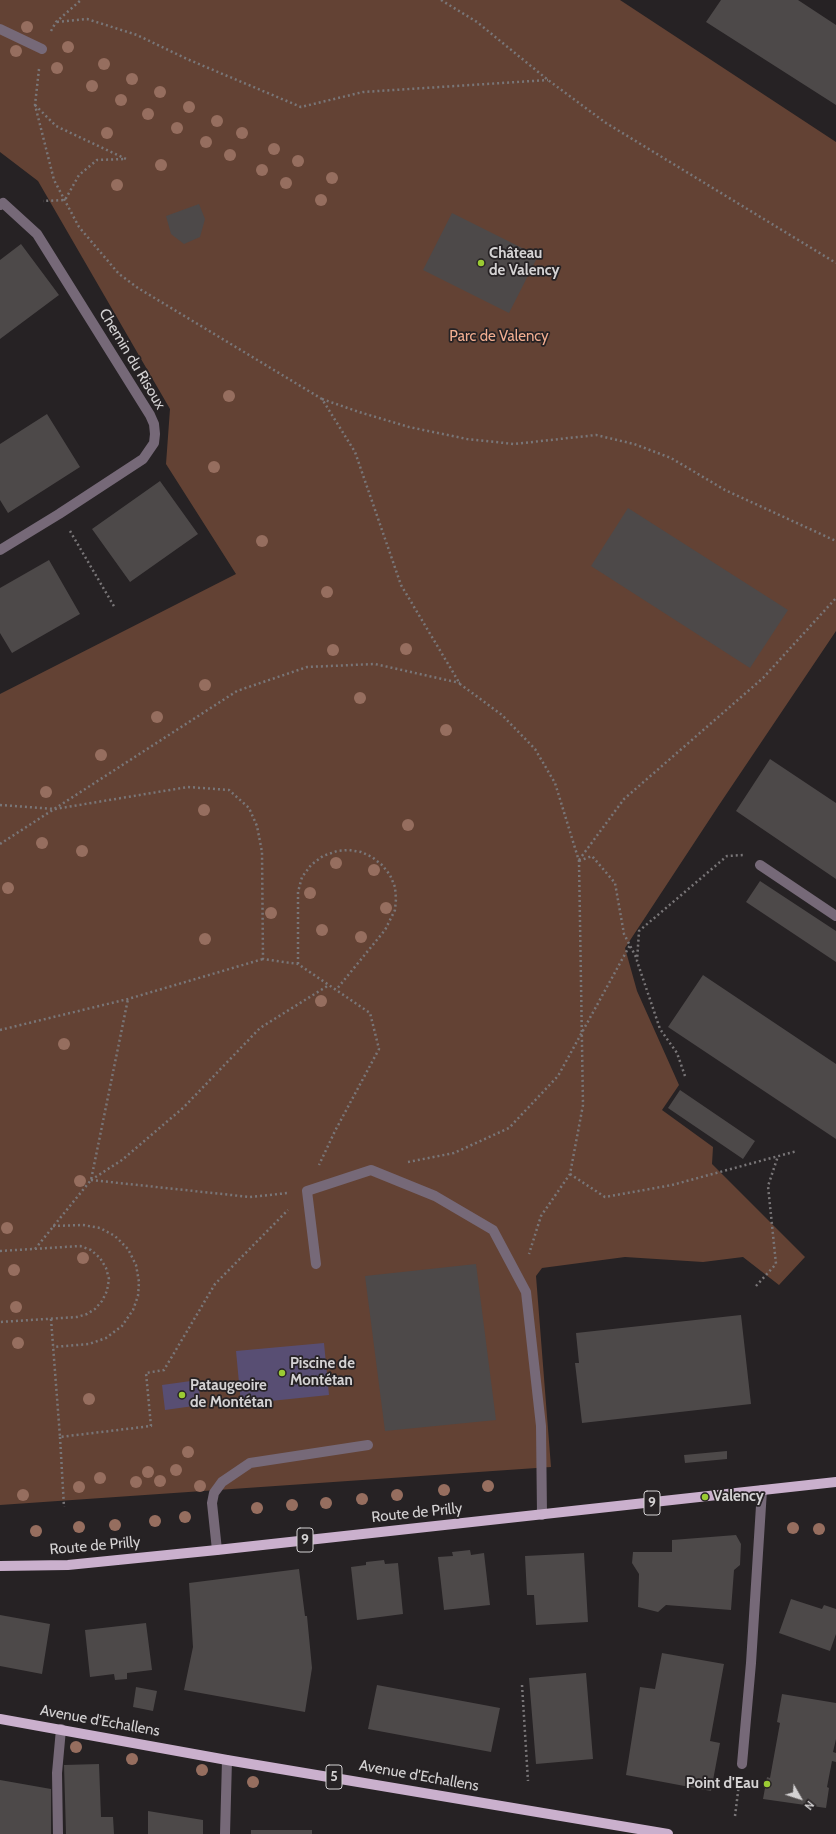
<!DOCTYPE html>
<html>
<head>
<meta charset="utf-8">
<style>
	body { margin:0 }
	#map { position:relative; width:836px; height:1834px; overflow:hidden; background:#262224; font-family:Cabin,sans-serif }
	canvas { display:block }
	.north { position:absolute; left:780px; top:1778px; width:40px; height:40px; -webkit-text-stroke:3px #262224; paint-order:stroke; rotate:129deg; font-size:11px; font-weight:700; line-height:16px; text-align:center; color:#d4d2d3 }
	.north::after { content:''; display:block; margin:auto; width:14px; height:18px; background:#d4d2d3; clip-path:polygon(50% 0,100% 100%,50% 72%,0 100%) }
</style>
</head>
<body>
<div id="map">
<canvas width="836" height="1834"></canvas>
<div class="north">N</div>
</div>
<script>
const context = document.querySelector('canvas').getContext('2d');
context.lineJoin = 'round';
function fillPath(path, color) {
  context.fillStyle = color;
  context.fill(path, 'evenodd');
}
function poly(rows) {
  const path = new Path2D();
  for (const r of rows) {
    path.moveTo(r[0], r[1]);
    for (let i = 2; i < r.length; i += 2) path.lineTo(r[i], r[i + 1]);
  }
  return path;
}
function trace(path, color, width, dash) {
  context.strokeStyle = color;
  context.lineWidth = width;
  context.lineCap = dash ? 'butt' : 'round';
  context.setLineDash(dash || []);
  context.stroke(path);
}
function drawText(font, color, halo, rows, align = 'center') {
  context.font = font + ' Cabin,sans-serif';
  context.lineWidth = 3.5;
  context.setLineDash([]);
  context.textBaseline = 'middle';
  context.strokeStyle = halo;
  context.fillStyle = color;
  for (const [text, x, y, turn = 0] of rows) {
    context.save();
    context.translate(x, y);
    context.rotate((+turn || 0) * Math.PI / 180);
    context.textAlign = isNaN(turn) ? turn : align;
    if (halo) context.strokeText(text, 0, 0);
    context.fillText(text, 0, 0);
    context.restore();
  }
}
fillPath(poly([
	[0,0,620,0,836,142,836,631,719,805,625,948,637,991,679,1085,662,1110,713,1147,712,1164,805,1257,779,1285,743,1257,703,1262,625,1257,542,1268,536,1276,551,1467,0,1505,0,694,236,574,166,464,170,409,38,181,0,152]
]), '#634234');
fillPath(poly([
	[324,1343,329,1395,241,1404,236,1351],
	[198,1380,201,1405,165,1410,162,1385]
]), '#584e73');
fillPath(poly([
	[721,0,798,0,836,25,836,105,706,22],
	[199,204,205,219,200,237,184,244,171,234,166,216],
	[452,213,538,256,509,313,423,270],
	[21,244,59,295,0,339,0,260],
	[47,414,80,467,8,513,0,500,0,444],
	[160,481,198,534,130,582,92,529],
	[628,508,788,610,750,668,591,566],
	[49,560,80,614,12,653,0,633,0,588],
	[770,759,836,803,836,879,736,811],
	[760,881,836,931,836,962,746,902],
	[703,975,836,1064,836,1139,668,1027],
	[680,1090,755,1141,743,1159,668,1108],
	[476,1264,496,1420,385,1431,365,1276],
	[741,1315,751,1404,582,1423,575,1363,579,1363,576,1333],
	[727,1451,727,1459,685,1463,684,1455],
	[736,1535,741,1544,740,1565,734,1570,731,1610,666,1605,658,1612,638,1607,639,1574,632,1563,633,1552,672,1552,672,1540],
	[470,1550,471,1555,484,1553,490,1605,444,1610,438,1557,453,1556,452,1552],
	[584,1553,588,1622,536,1625,534,1595,527,1595,525,1556],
	[384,1560,385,1564,398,1563,403,1614,357,1620,351,1567,366,1565,366,1562],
	[299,1569,305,1616,307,1616,312,1668,305,1712,184,1690,193,1647,189,1583],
	[791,1599,822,1609,824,1605,836,1609,836,1634,830,1651,779,1633],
	[0,1615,50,1624,42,1674,0,1666],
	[146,1623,152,1670,127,1673,127,1679,115,1680,114,1674,90,1677,85,1630],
	[662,1653,724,1664,710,1741,720,1743,711,1791,626,1775,640,1687,655,1689],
	[586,1673,593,1759,536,1764,529,1678],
	[377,1685,500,1708,491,1752,368,1729],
	[136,1687,157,1691,153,1711,133,1707],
	[782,1694,836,1703,836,1739,833,1752,836,1753,836,1762,832,1761,827,1787,829,1788,826,1808,763,1799,767,1777,770,1778,780,1723,777,1722],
	[99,1764,101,1817,113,1817,114,1834,66,1834,64,1765],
	[0,1780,51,1789,51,1834,0,1834],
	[148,1811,203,1820,203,1834,148,1834],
	[251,1830,312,1830,312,1834,251,1834]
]), '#4d4949');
trace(poly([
	[441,0,477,22,548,80,606,123,836,263],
	[57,22,87,19,137,35,187,59,301,107,363,92,548,80],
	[51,31,56,22,81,0],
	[39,69,35,105,54,180,79,227,119,274,138,288,322,399,355,452,401,585,460,684,502,715,535,749,555,783,579,861,583,1105,570,1174,541,1216,529,1254],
	[35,105,56,126,126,159,97,160,79,175,65,200,43,201],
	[322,399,359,412,409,427,467,439,514,444,596,435,634,444,671,458,725,490,836,541],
	[70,531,115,608],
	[0,805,55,809,188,787,229,790,249,808,257,826,262,852,263,959,298,964,370,1013,379,1049,335,1131,319,1165],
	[0,844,237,691,307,667,375,664,460,683],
	[579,860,624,799,763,678,836,598],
	[579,861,592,856,615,883,624,934,637,959],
	[298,964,298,892,302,877,311,865,323,856,337,851,349,850,361,852,372,857,382,865,390,875,395,887,396,899,395,910,385,930,336,990],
	[0,1030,128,999,263,959],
	[685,1076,677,1053,660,1029,637,961,639,931,727,856,743,855],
	[408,1162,454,1153,509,1128,558,1076,630,945],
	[570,1174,605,1197,672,1185,797,1151],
	[91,1180,250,1197,288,1193],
	[91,1180,122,1160,183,1108,260,1028,329,985],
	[53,1226,83,1225,100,1228,115,1236,128,1249,136,1265,139,1282,138,1296,133,1310,122,1326,106,1338,89,1344,53,1347],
	[35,1249,91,1180,128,999],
	[0,1251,80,1246,91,1250,100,1258,106,1268,109,1279,107,1291,102,1301,95,1309,87,1314,77,1317,0,1322],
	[756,1286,776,1264,768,1186,778,1156],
	[51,1319,60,1437,151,1426,146,1373,164,1370,215,1284,288,1210],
	[60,1437,64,1507],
	[522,1685,528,1781],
	[735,1816,739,1784]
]), '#797678', 2.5, [2, 3]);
trace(poly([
	[0,29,42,49],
	[0,205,3,203,37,234,150,415,154,424,155,434,154,443,143,459,59,514,0,550],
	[760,865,836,916],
	[316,1264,307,1191,371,1170,435,1196,493,1230,526,1292,541,1426,542,1515],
	[217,1550,212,1503,214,1493,222,1482,250,1463,368,1445],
	[742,1764,751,1663,762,1490],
	[58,1834,57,1773,61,1729],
	[225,1834,227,1760]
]), '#766978', 10);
trace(poly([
	[0,1566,68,1565,217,1550,836,1482],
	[0,1719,227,1760,668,1834]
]), '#cab0cd', 10);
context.fillStyle = '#966e5f';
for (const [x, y] of [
	[27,27],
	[68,47],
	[16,51],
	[104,64],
	[57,68],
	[132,79],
	[92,86],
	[160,92],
	[121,100],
	[189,107],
	[148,114],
	[217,121],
	[177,128],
	[107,133],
	[242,133],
	[206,142],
	[274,149],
	[230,155],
	[298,161],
	[161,165],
	[262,170],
	[332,178],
	[286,183],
	[117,185],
	[321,200],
	[229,396],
	[214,467],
	[262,541],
	[327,592],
	[406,649],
	[333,650],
	[205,685],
	[360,698],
	[157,717],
	[446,730],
	[101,755],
	[46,792],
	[204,810],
	[408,825],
	[42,843],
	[82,851],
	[336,863],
	[374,870],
	[8,888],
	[310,893],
	[386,908],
	[271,913],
	[322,930],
	[361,937],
	[205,939],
	[321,1001],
	[64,1044],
	[80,1181],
	[7,1228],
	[83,1258],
	[14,1270],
	[16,1307],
	[18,1343],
	[89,1399],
	[188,1452],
	[176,1470],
	[148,1472],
	[100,1478],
	[160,1481],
	[136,1482],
	[200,1486],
	[488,1486],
	[79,1487],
	[444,1490],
	[23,1495],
	[397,1495],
	[362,1499],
	[326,1503],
	[292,1505],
	[257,1508],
	[185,1517],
	[155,1521],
	[115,1525],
	[79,1527],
	[793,1528],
	[819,1529],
	[36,1531],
	[76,1747],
	[132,1759],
	[202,1770],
	[253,1782]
]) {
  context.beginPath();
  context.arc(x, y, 6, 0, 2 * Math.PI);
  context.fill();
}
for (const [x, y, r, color] of [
	[481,263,4,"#9bcb33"],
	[282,1373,4,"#9bcb33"],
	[182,1395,4,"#9bcb33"],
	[705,1497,4,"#9bcb33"],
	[767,1784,4,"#9bcb33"]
]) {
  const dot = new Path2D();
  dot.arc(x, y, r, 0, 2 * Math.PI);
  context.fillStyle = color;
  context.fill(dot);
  trace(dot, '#262224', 1.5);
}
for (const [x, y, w] of [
	[652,1503,16],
	[305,1540,16],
	[334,1777,16]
]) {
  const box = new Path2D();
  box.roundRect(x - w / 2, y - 12, w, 24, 3);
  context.fillStyle = '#262224';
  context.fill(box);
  trace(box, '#d4d2d3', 1);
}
drawText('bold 14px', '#d4d2d3', null, [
	["9",652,1503],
	["9",305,1540],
	["5",334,1777]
]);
drawText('bold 15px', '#d4d2d3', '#262224', [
	["Château",489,254],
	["de Valency",489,271],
	["Piscine de",290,1364],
	["Montétan",290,1381],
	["Pataugeoire",190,1386],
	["de Montétan",190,1403],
	["Valency",713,1497],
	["Point d'Eau",759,1784,"right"]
], 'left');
drawText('15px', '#f1ad90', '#262224', [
	["Parc de Valency",499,337]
]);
drawText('15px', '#d4d2d3', '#262224', [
	["Chemin du Risoux",132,359,59],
	["Route de Prilly",417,1513,-6],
	["Route de Prilly",95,1546,-5],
	["Avenue d'Echallens",100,1721,10],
	["Avenue d'Echallens",419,1776,10]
]);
</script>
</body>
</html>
